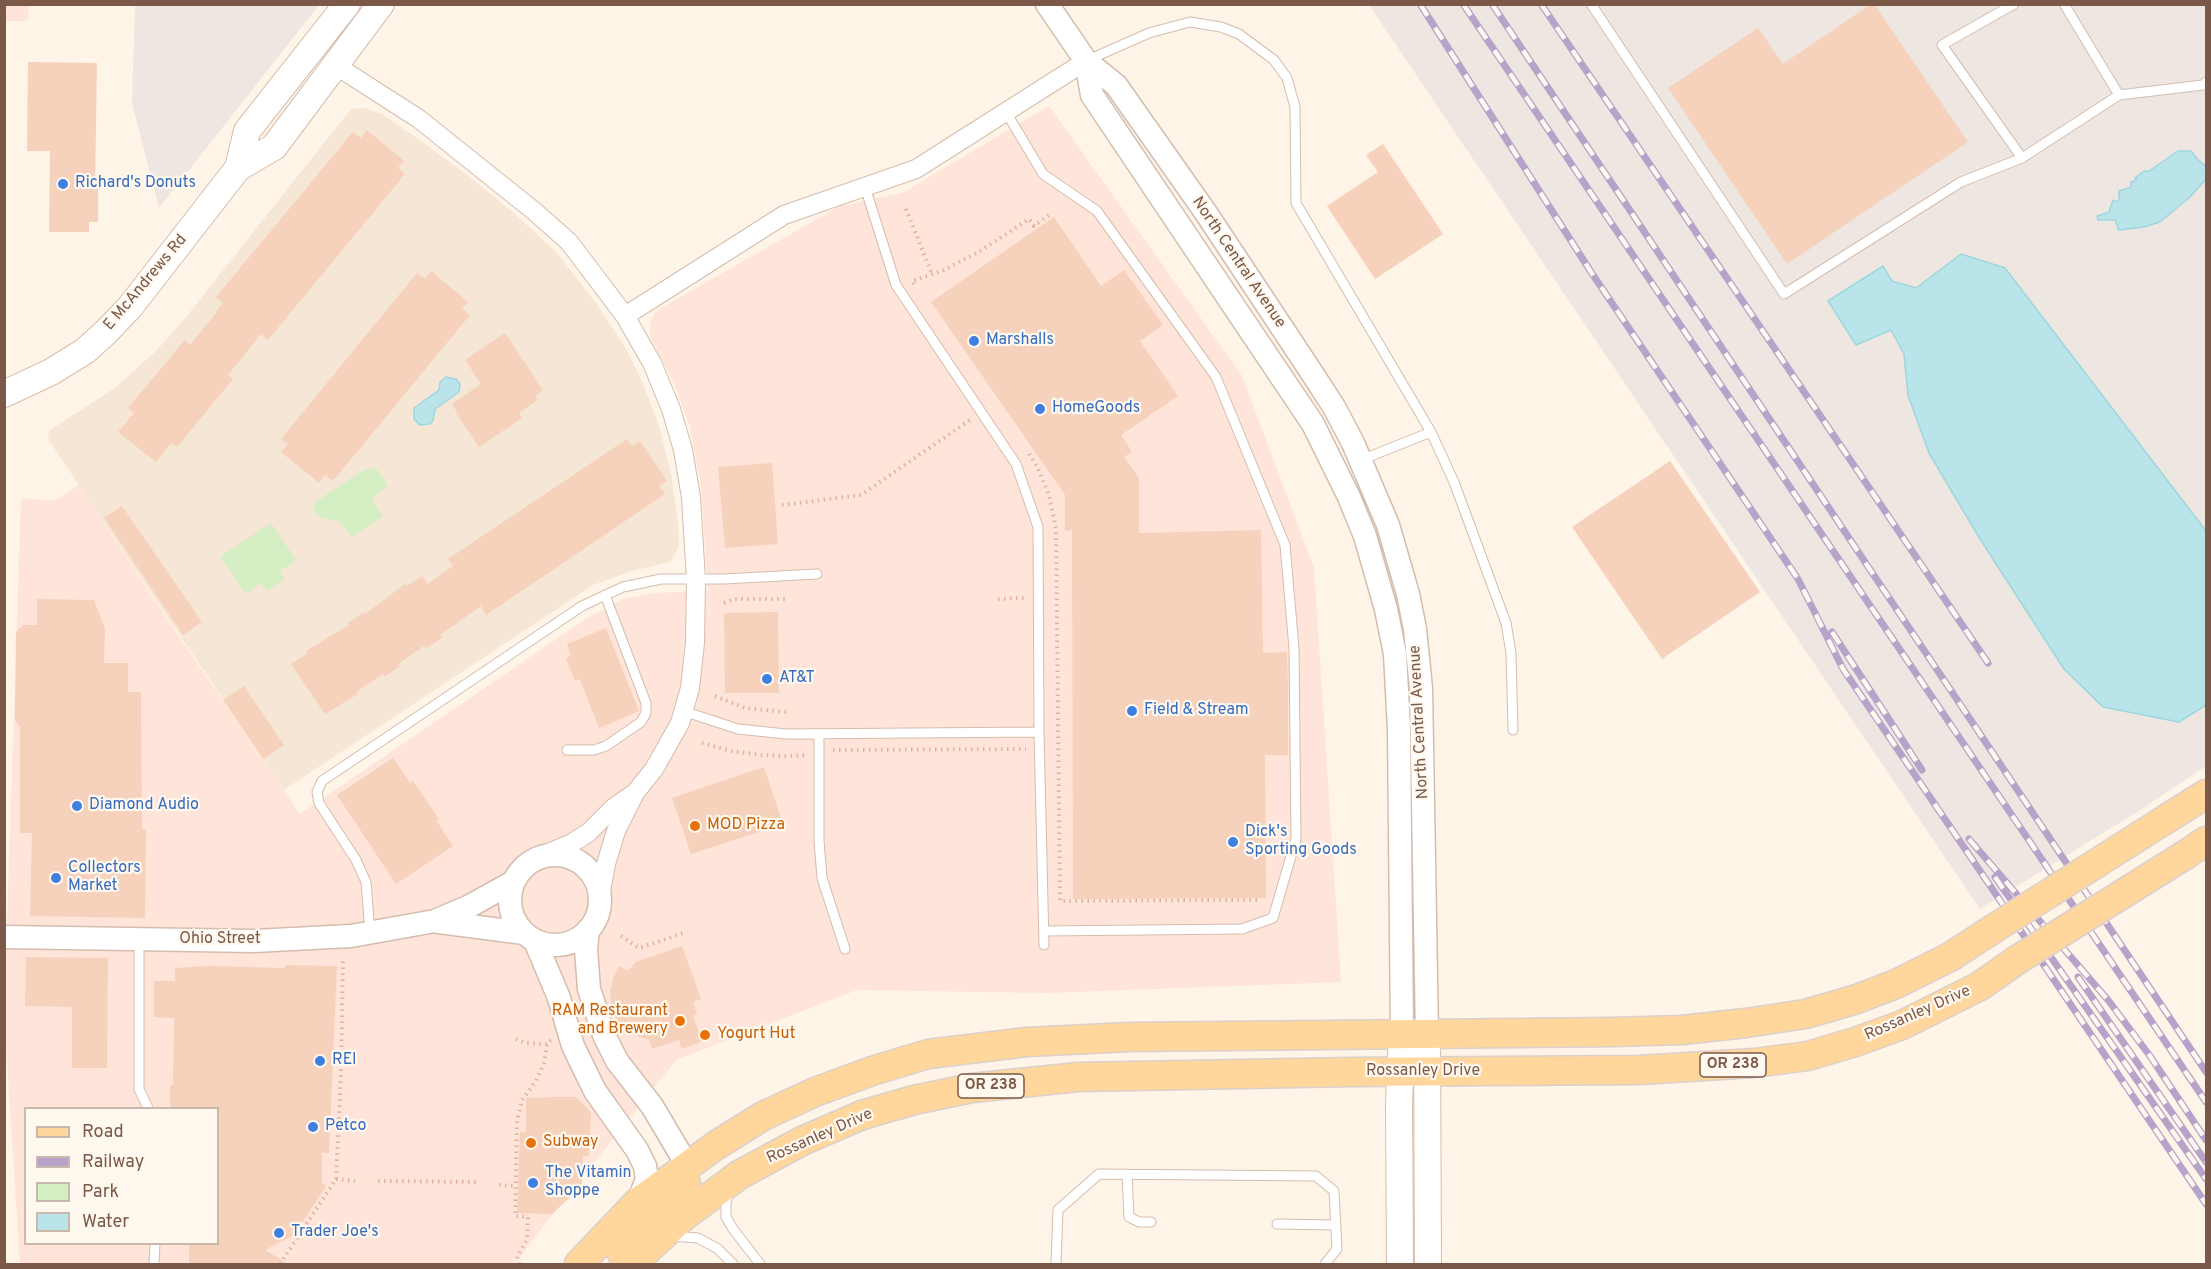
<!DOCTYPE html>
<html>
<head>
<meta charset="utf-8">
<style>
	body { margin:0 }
	#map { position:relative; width:2211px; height:1269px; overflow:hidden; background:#fef4e7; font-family:Overpass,sans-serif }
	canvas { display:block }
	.frame { position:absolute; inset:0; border:6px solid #7b5848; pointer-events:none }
	.legend { position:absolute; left:24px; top:1107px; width:195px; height:138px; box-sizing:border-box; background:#fff8ef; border:2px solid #cab8ac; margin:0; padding:8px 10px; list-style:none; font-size:18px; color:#7b5848 }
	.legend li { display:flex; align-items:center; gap:12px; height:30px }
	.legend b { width:30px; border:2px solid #cab8ac }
</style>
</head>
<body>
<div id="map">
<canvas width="2211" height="1269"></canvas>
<div class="frame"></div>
<ul class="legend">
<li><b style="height:8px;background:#ffd79d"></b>Road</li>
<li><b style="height:8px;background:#b7a3ca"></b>Railway</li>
<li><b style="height:16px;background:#d6eec4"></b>Park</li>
<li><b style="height:16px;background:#b9e5ea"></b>Water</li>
</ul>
</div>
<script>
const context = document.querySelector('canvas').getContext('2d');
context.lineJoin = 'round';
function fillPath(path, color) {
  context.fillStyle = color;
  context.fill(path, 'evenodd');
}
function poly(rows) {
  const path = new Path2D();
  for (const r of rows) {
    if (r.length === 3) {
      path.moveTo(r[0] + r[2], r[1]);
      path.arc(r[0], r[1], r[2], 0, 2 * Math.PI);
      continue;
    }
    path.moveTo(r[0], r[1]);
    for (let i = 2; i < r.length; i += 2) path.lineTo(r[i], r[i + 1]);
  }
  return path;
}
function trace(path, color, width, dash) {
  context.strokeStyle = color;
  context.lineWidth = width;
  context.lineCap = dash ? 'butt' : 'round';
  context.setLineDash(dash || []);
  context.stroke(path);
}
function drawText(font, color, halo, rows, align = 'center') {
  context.font = font + ' Overpass,sans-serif';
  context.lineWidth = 4.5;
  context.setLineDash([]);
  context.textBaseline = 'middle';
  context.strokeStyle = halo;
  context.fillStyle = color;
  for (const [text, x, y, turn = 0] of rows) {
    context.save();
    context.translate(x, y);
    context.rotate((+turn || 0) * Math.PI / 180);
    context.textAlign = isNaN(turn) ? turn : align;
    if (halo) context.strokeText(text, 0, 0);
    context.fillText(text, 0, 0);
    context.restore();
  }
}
fillPath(poly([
	[364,108,382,114,418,139,470,177,516,215,556,252,594,300,625,347,642,381,659,426,671,474,678,521,679,546,670,562,632,571,593,585,284,790,48,439,49,431,116,387,156,351,186,317,351,109]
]), '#f6e6d5');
fillPath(poly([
	[5,4,29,5,28,21,5,21],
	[1049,106,1242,376,1314,568,1341,982,1047,993,857,990,676,1060,531,1242,515,1264,20,1264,4,1013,21,499,56,500,79,485,180,638,300,814,590,616,624,599,655,593,708,591,701,486,690,427,675,386,650,336,650,323,655,313,661,308,840,206,902,193],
	[26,1108,218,1108,218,1244,26,1244]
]), '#ffe4da');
fillPath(poly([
	[135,5,319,5,159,208,132,103],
	[1369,5,2206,5,2206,766,2142,809,1980,909]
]), '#eee7e1');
fillPath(poly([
	[375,467,388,486,371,498,383,516,352,537,339,521,321,518,317,514,313,506,315,502,362,471],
	[271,523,296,560,280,571,285,579,267,591,261,583,246,594,220,557]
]), '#d6eec4');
const water = poly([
	[2178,151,2191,151,2197,159,2206,166,2206,179,2190,197,2160,222,2144,227,2119,230,2115,220,2098,220,2097,216,2109,212,2113,200,2116,202,2119,200,2119,191,2131,187,2131,182,2137,180,2135,178,2144,171,2149,171,2178,151],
	[1961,254,2005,268,2206,531,2206,705,2179,722,2103,707,2064,669,1980,539,1929,453,1908,395,1904,354,1891,330,1856,345,1828,301,1883,266,1892,281,1916,288,1961,254],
	[446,377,456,379,460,384,459,392,435,409,433,421,430,424,420,425,414,419,414,408,439,390,440,382,446,377]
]);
fillPath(water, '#b9e5ea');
trace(water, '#9ed6dd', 1.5);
fillPath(poly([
	[1871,4,1874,4,1968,142,1787,264,1668,88,1758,28,1783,64],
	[28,62,97,63,95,188,98,188,98,222,89,222,89,232,49,232,50,151,27,151],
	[367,130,404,161,398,168,405,174,268,340,261,334,228,375,233,379,177,447,171,443,156,462,118,432,134,413,128,408,185,340,190,345,217,312,216,311,223,303,216,297,353,132,361,138],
	[1383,144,1443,234,1375,279,1327,206,1378,172,1366,155],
	[1054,217,1101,286,1124,270,1163,325,1140,341,1178,396,1121,435,1132,452,1124,457,1139,478,1139,533,1261,530,1263,653,1287,652,1288,690,1288,755,1265,755,1266,898,1073,899,1072,530,1065,531,1065,495,931,302],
	[431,271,468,302,462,309,470,315,333,481,325,475,319,483,281,452,288,444,281,439,417,273,425,279],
	[505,333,543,390,535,396,538,400,519,413,522,418,479,447,456,413,457,412,452,404,481,384,465,360],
	[627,439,632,446,640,441,667,481,659,486,665,494,486,615,481,606,440,635,442,638,426,648,424,646,398,664,400,666,384,677,383,674,356,692,358,694,325,714,291,664,307,654,306,651,349,625,348,623,364,612,365,614,405,584,407,586,422,576,428,584,453,566,448,559],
	[1670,461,1760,592,1662,659,1572,527],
	[772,463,778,544,725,548,718,467],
	[122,506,202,622,183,635,104,518],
	[37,599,94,600,105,629,104,663,128,663,128,692,141,692,142,829,146,829,145,918,30,916,32,833,20,833,20,727,15,720,16,632,23,625,37,625],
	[778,612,779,693,725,693,724,613],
	[606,628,639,711,599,728,580,679,575,681,566,658,571,656,567,644],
	[244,686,284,745,263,759,223,700],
	[393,758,410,783,413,781,439,819,436,820,453,846,396,884,337,795],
	[764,767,783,824,691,854,672,798],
	[682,946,701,999,693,1002,697,1014,693,1016,702,1041,682,1049,679,1040,652,1049,649,1040,635,1035,618,1023,611,1003,610,992,614,975,619,966,628,971,636,962],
	[26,957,108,958,107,1068,72,1068,72,1007,25,1006],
	[285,965,337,966,329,1153,322,1153,322,1183,326,1186,294,1235,265,1250,288,1264,189,1264,189,1244,218,1244,218,1108,171,1108,170,1106,170,1085,173,1085,174,1018,154,1017,154,981,175,981,175,968,207,966,285,968],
	[554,1097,576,1097,591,1112,589,1156,583,1156,582,1186,552,1214,517,1213,520,1132,526,1132,526,1098]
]), '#f6d1bc');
const service = poly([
	[1591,4,1784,294,1961,182,2022,158],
	[2014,4,1942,45,2022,158,2119,95,2203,85,2206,82],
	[2064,4,2119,95],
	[1088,60,1149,33,1190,22,1221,27,1239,34,1274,60,1287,78,1295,107,1296,203,1431,432,1454,482,1506,623,1511,653,1513,730],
	[1006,112,1043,174,1097,211,1216,377,1285,545,1294,648,1296,839,1273,918,1242,929,1044,931],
	[1361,460,1431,432],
	[683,711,738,729,786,734,1039,732,1038,527,1016,464,896,285,865,187],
	[1039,732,1044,945],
	[819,734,819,840,822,878,845,949],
	[567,750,594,750,606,746,641,722,646,713,646,703,605,595],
	[370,933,366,882,356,860,319,803,317,792,322,781,582,606,623,587,661,579,724,579,817,574],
	[139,939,139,1089,148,1108],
	[1127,1174,1129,1217,1139,1222,1151,1222],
	[729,1191,726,1203,726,1217,733,1229,760,1264],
	[1277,1224,1336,1225],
	[671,1236,698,1238,718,1249,733,1264],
	[154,1264,155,1244],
	[1056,1264,1058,1210,1099,1174,1316,1176,1334,1191,1337,1249,1325,1264]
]);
const minor = poly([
	[335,65,419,119,534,211,569,242,625,316,652,363,671,409,683,450,691,497,696,580,695,643,690,688,680,723,654,769,635,793,616,831,606,864,600,897],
	[625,316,784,215,916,169,1086,61],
	[539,857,572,843,588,833,613,808,633,794]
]);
const tertiary = poly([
	[1047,4,1086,61,1116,85,1206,213,1310,370,1334,407,1353,443,1388,525,1408,594,1415,629,1421,688,1427,1034],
	[1086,61,1092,95,1313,424,1349,497,1365,536,1386,609,1395,654,1399,729,1402,1034],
	[555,900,45],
	[439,922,524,933],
	[588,930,586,949,589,989,604,1035,617,1061,652,1106,687,1165],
	[4,937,254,941,351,936,435,921,468,907,513,882],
	[535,941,559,998,573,1046,595,1091,637,1150,645,1166,647,1179,638,1202]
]);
const secondary = poly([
	[238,168,247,131,347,4],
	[4,394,51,372,85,351,106,332,130,307,238,168,274,147,381,4],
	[1427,1034,1428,1264],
	[1400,1264,1399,1104,1402,1034]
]);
const primary = poly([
	[2163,821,2206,794],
	[2185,855,2206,841],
	[622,1254,630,1237,683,1191,686,1183],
	[579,1264,638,1202,715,1146,763,1116,815,1092,872,1071,928,1054,1027,1042,1130,1037,1613,1032,1682,1030,1746,1023,1805,1014,1854,1000,1896,984,1950,957,1993,929],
	[632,1264,684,1216,739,1175,802,1141,862,1115,914,1100,972,1088,1078,1077,1351,1072,1639,1070,1754,1063,1808,1056,1855,1042,1902,1025,1980,986,2017,960]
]);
trace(service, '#d4bdae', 11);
trace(minor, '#d4bdae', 20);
trace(tertiary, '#d4bdae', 25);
trace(secondary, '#d8bdab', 28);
trace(primary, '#dad0cc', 31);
trace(poly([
	[906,209,932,274],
	[914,284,912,281,944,270,980,251,1029,219,1034,226,1052,213],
	[1029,454,1037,466,1049,495,1056,529,1060,901,1257,900],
	[782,505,861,495,970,420],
	[998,599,1026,598],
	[724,603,734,599,785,599],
	[715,696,745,708,786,712],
	[702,743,731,751,761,755,787,756,808,755],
	[833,750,1026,749],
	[621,936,639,948,684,933],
	[516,1039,526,1043,547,1044],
	[336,1179,355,1181],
	[378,1181,478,1182],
	[499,1185,515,1186],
	[280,1264,336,1179,341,1073,343,959],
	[519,1264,517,1259,519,1253,527,1240,528,1217,515,1216,517,1121,522,1100,536,1081,544,1063,547,1044,551,1040]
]), '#dcb49f', 4, [1.5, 4.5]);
trace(service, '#fff', 9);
trace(minor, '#fff', 18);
trace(tertiary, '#fff', 22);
trace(secondary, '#fff', 26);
trace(primary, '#ffd79d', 28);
const rail = poly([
	[1420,4,1591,272,1798,579,1843,669,2206,1204],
	[1463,4,2206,1102],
	[1492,4,2206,1072],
	[1541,4,1988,663],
	[1832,632,1922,770],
	[1969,839,2108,1000,2150,1056,2206,1140],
	[1995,877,2206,1179],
	[2078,977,2206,1162]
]);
trace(rail, '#b7a3ca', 7);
trace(rail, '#fff8ef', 4.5, [14]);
const primaryBridge = poly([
	[1993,929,2163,821],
	[2017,960,2185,855]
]);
trace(primaryBridge, '#dad0cc', 31, []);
trace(primaryBridge, '#ffd79d', 28);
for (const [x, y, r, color] of [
	[63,184,6,"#3f7fe0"],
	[974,341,6,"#3f7fe0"],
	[1040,409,6,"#3f7fe0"],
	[767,679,6,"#3f7fe0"],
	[1132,711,6,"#3f7fe0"],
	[77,806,6,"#3f7fe0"],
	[695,826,6,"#e8710a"],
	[1233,842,6,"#3f7fe0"],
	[56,878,6,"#3f7fe0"],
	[680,1021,6,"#e8710a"],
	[705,1035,6,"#e8710a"],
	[320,1061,6,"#3f7fe0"],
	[313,1127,6,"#3f7fe0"],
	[531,1143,6,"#e8710a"],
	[533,1183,6,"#3f7fe0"],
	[279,1233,6,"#3f7fe0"]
]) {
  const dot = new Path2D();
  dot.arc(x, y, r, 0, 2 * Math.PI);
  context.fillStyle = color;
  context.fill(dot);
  trace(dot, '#fff8ef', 2);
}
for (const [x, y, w] of [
	[1733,1065,66],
	[991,1086,66]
]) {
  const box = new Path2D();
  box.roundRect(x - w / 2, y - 12, w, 24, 4.5);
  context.fillStyle = '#fff8ef';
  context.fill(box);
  trace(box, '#7b5848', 1.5);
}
drawText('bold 15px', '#7b5848', null, [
	["OR 238",1733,1065],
	["OR 238",991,1086]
]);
drawText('16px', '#366cbe', '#fff8ef', [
	["Richard's Donuts",75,184],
	["Marshalls",986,341],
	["HomeGoods",1052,409],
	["AT&T",779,679],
	["Field & Stream",1144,711],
	["Diamond Audio",89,806],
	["Dick's",1245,833],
	["Sporting Goods",1245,851],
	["Collectors",68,869],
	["Market",68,887],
	["REI",332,1061],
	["Petco",325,1127],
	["The Vitamin",545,1174],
	["Shoppe",545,1192],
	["Trader Joe's",291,1233]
], 'left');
drawText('16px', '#7b5848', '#fff8ef', [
	["North Central Avenue",1238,263,56],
	["E McAndrews Rd",146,283,-50],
	["North Central Avenue",1420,722,-93],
	["Ohio Street",220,940],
	["Rossanley Drive",1918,1014,-24],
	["Rossanley Drive",1423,1072],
	["Rossanley Drive",820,1137,-24]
]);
drawText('16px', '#c56008', '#fff8ef', [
	["MOD Pizza",707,826],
	["RAM Restaurant",668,1012,"right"],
	["and Brewery",668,1030,"right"],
	["Yogurt Hut",717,1035],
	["Subway",543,1143]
], 'left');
</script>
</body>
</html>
